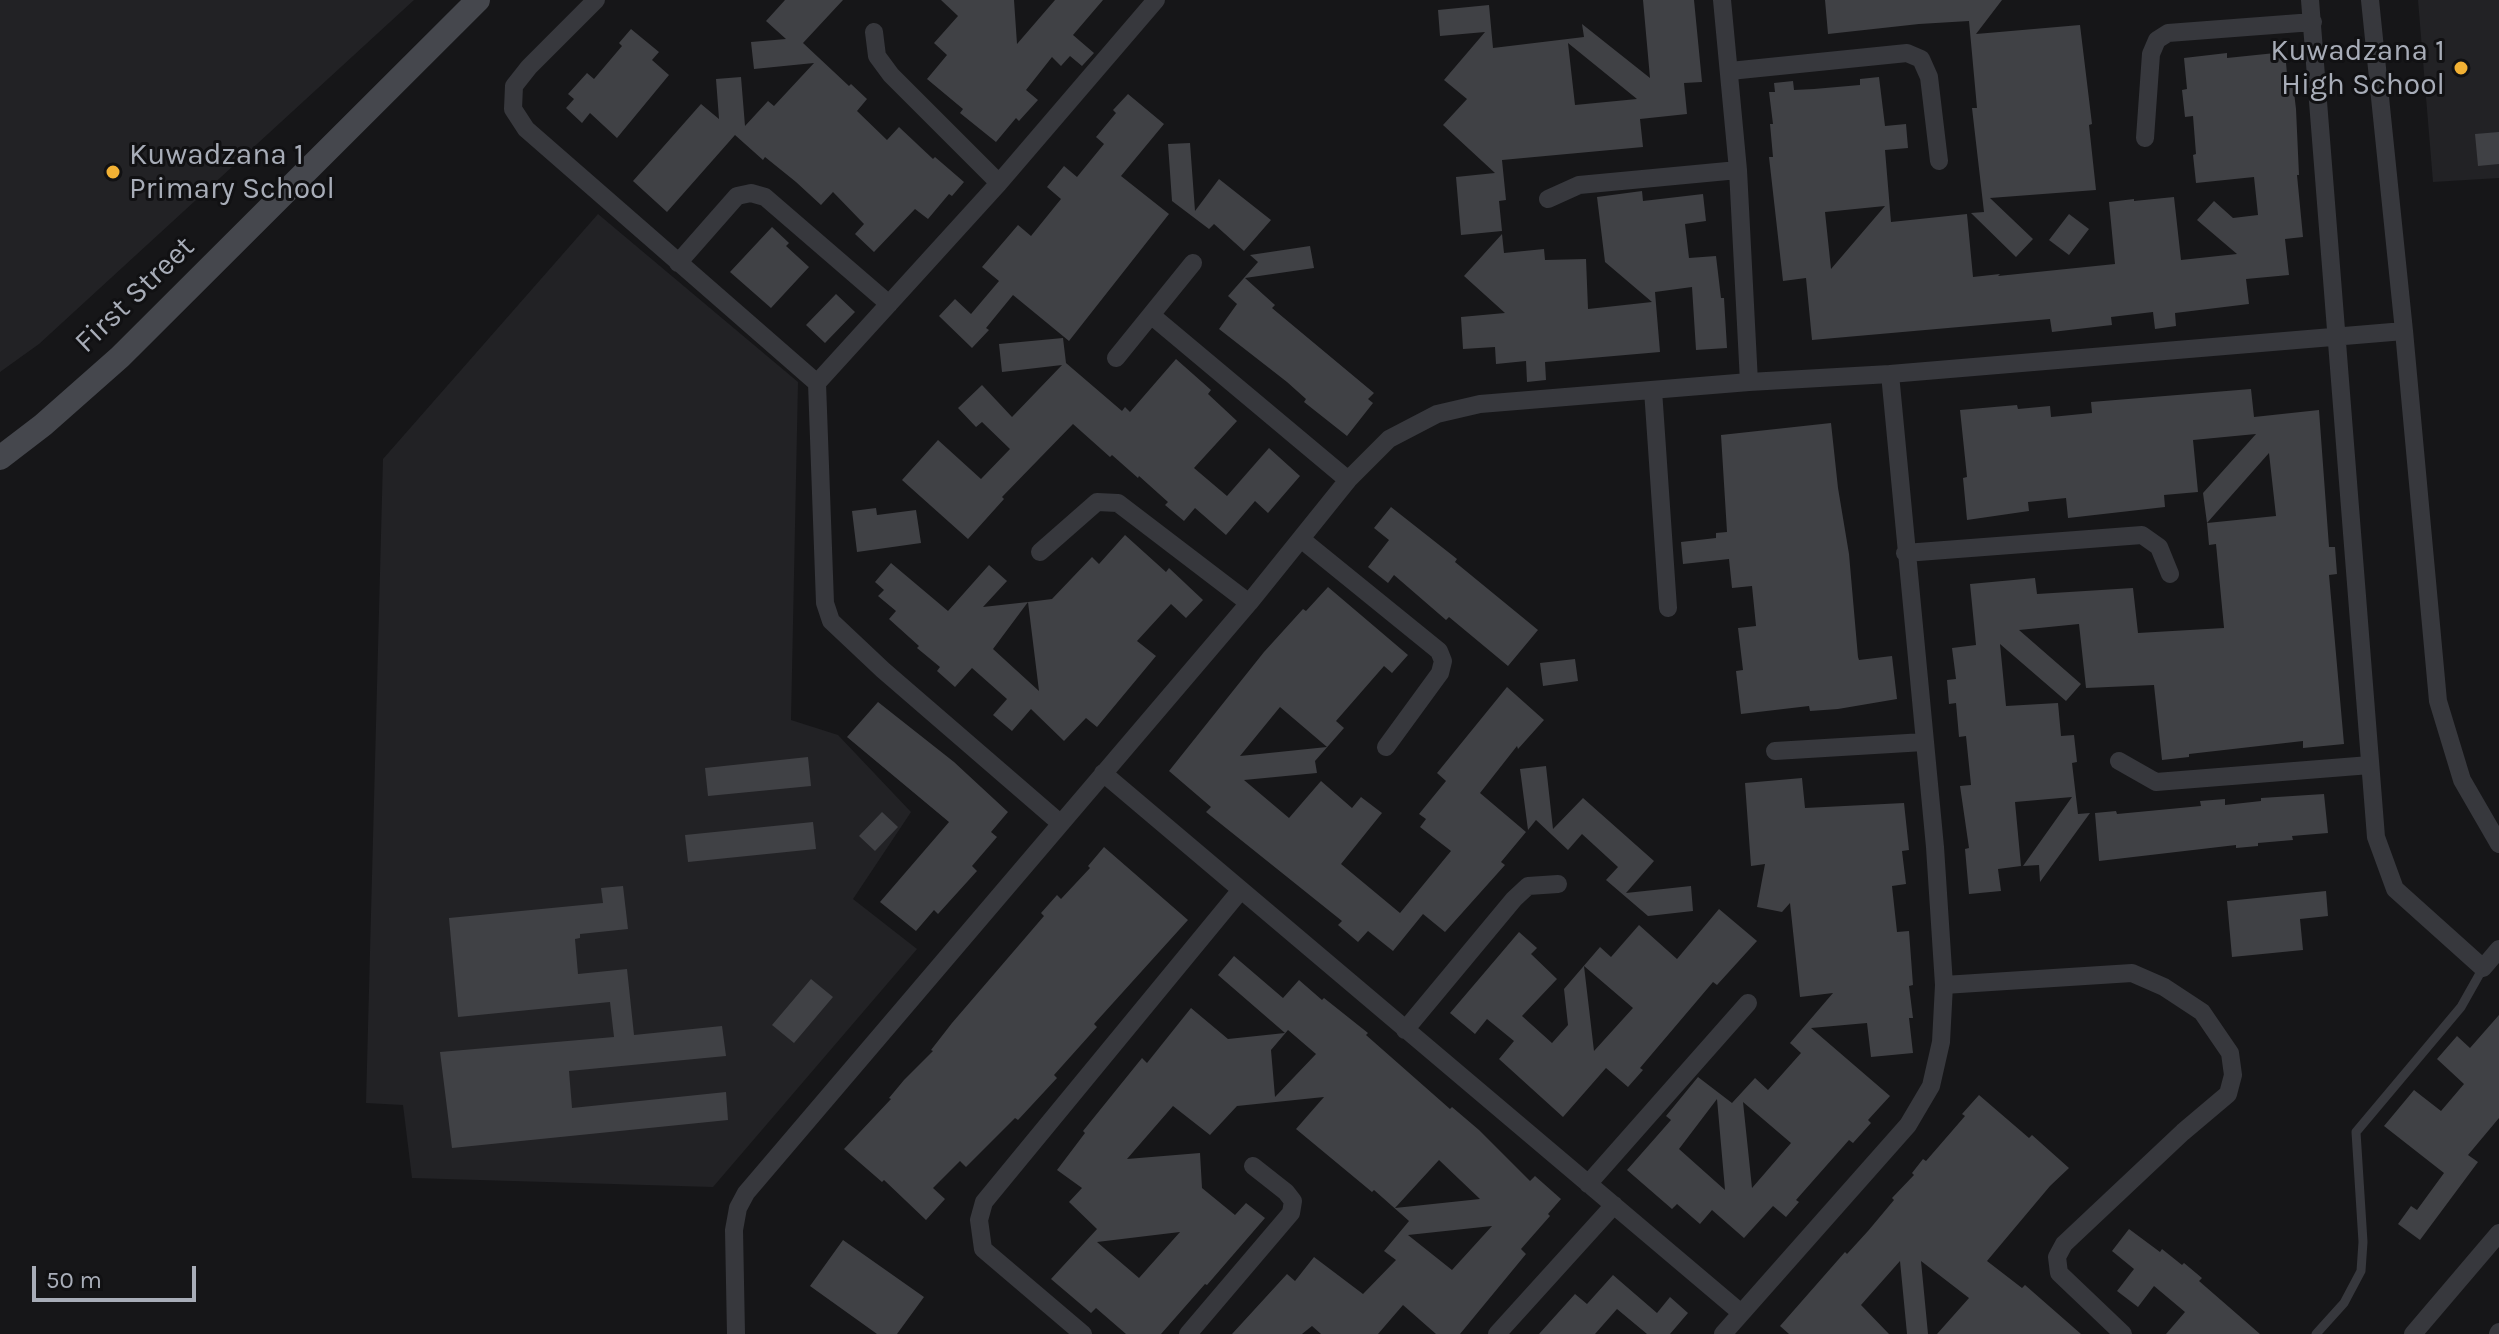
<!DOCTYPE html>
<html>
<head>
<meta charset="utf-8">
<style>
	body { margin:0 }
	#map { position:relative; width:2499px; height:1334px; overflow:hidden; background:#161618; font-family:Karla,sans-serif }
	canvas { display:block }
	.scale { position:absolute; left:32px; top:1266px; width:164px; height:36px; box-sizing:border-box; border:4px solid #a8adb8; border-top:0; padding-left:10px; font-size:24px; line-height:28px; white-space:nowrap; color:#a8adb8; -webkit-text-stroke:6px #111113; paint-order:stroke }
</style>
</head>
<body>
<div id="map">
<canvas width="2499" height="1334"></canvas>
<div class="scale">50 m</div>
</div>
<script>
const context = document.querySelector('canvas').getContext('2d');
context.lineJoin = 'round';
function fillPath(path, color) {
  context.fillStyle = color;
  context.fill(path, 'evenodd');
}
function poly(rows) {
  const path = new Path2D();
  for (const r of rows) {
    path.moveTo(r[0], r[1]);
    for (let i = 2; i < r.length; i += 2) path.lineTo(r[i], r[i + 1]);
  }
  return path;
}
function trace(path, color, width, dash) {
  context.strokeStyle = color;
  context.lineWidth = width;
  context.lineCap = dash ? 'butt' : 'round';
  context.setLineDash(dash || []);
  context.stroke(path);
}
function drawText(font, color, halo, rows, align = 'center') {
  context.font = font + ' Karla,sans-serif';
  context.lineWidth = 6;
  context.setLineDash([]);
  context.textBaseline = 'middle';
  context.strokeStyle = halo;
  context.fillStyle = color;
  for (const [text, x, y, turn = 0] of rows) {
    context.save();
    context.translate(x, y);
    context.rotate((+turn || 0) * Math.PI / 180);
    context.textAlign = isNaN(turn) ? turn : align;
    if (halo) context.strokeText(text, 0, 0);
    context.fillText(text, 0, 0);
    context.restore();
  }
}
fillPath(poly([
	[0,0,414,0,39,344,0,372],
	[2418,0,2499,0,2499,178,2433,182],
	[598,214,798,382,791,720,838,735,911,812,853,899,917,949,713,1187,412,1178,403,1105,366,1103,383,459]
]), '#222225');
fillPath(poly([
	[785,0,843,0,803,43,849,86,851,84,867,99,857,111,887,140,899,127,933,159,935,157,964,182,952,196,949,194,928,219,915,209,874,252,855,234,864,224,833,192,821,205,796,182,765,157,763,160,735,135,667,212,633,181,701,104,719,119,716,79,741,77,745,126,768,101,774,106,814,63,754,69,751,42,786,39,766,21],
	[941,0,1014,0,1017,44,1055,0,1103,0,1073,35,1094,53,1082,66,1070,56,1061,66,1052,57,1026,90,1038,100,1019,121,1016,118,996,142,960,113,963,109,927,79,947,55,934,43,958,16],
	[1643,0,1694,0,1702,82,1684,83,1687,114,1640,119,1643,147,1502,160,1506,200,1499,201,1502,231,1461,235,1456,177,1495,173,1443,125,1467,99,1444,80,1485,32,1440,36,1438,10,1489,5,1493,48,1584,37,1582,24,1650,78],
	[1568,43,1637,99,1575,105],
	[1825,0,2002,0,1976,34,2080,25,2092,124,2089,125,2096,190,1990,198,2033,239,2016,257,1971,213,1984,212,1972,108,1977,108,1969,21,1919,24,1828,34],
	[631,29,659,52,652,60,669,75,617,138,590,113,582,123,566,108,574,99,568,94,587,73,594,79,622,46,619,43],
	[2285,52,2288,85,2293,84,2296,109,2299,175,2297,175,2303,237,2285,239,2289,275,2246,279,2249,304,2175,313,2176,326,2155,329,2153,312,2111,317,2112,325,2052,332,2050,319,1812,340,1806,278,1783,281,1769,157,1773,157,1770,124,1773,124,1769,92,1775,92,1774,83,1793,81,1794,90,1814,89,1860,85,1860,79,1879,77,1885,126,1906,124,1908,148,1885,150,1891,222,1967,214,1973,277,2000,274,1998,276,2115,264,2109,202,2134,199,2134,201,2174,197,2181,260,2237,254,2197,220,2214,201,2233,218,2258,215,2254,177,2196,183,2193,155,2196,154,2193,116,2185,117,2182,90,2187,89,2184,58,2227,53,2227,58],
	[1885,206,1831,269,1825,212],
	[1128,94,1164,124,1121,176,1169,214,1069,341,1013,295,986,328,989,330,972,348,939,316,955,299,971,314,999,281,982,267,1018,225,1031,236,1061,199,1047,187,1064,166,1077,177,1104,144,1096,137,1116,113,1113,110],
	[2499,132,2499,164,2478,166,2475,134],
	[1190,143,1195,211,1219,179,1271,220,1244,251,1214,224,1209,229,1172,201,1168,144],
	[1642,191,1643,201,1703,194,1706,221,1685,224,1689,258,1716,256,1721,298,1724,298,1727,348,1696,350,1692,287,1655,292,1660,352,1545,362,1546,380,1527,382,1526,361,1496,364,1495,347,1463,349,1461,317,1505,313,1464,276,1502,234,1504,253,1544,249,1545,260,1586,259,1588,309,1652,302,1605,262,1597,197],
	[2069,214,2089,229,2069,255,2049,240],
	[772,227,789,243,786,246,809,267,771,308,730,272],
	[1310,246,1314,268,1245,278,1275,305,1272,308,1374,393,1368,399,1373,403,1347,436,1304,402,1306,399,1287,382,1219,329,1237,304,1228,296,1258,262,1250,255],
	[836,294,855,312,825,343,806,325],
	[1063,338,1066,363,1122,411,1125,407,1130,412,1176,359,1211,390,1208,394,1237,421,1194,468,1227,496,1269,448,1300,476,1268,513,1255,501,1226,535,1195,508,1184,521,1165,505,1168,502,1139,476,1138,478,1112,455,1110,457,1073,424,1002,497,1004,499,968,539,902,480,938,440,981,479,1010,449,982,422,976,427,958,408,982,385,1012,417,1062,365,1002,372,999,344],
	[2251,389,2254,417,2319,410,2329,547,2335,547,2337,574,2329,575,2344,744,2303,748,2303,741,2189,754,2189,757,2162,760,2154,685,2086,688,2079,624,2019,630,2081,684,2066,701,2000,644,2006,706,2058,703,2061,736,2074,735,2077,762,2072,763,2078,814,2090,813,2040,882,2039,865,2023,866,2072,797,2015,802,2021,866,1998,869,2001,891,1969,894,1965,849,1969,848,1960,786,1971,785,1966,736,1959,737,1956,703,1949,704,1947,680,1956,679,1952,648,1976,645,1970,584,2035,578,2037,594,2133,588,2138,633,2224,628,2216,544,2209,545,2207,523,2276,516,2269,453,2207,523,2203,493,2256,434,2193,440,2198,492,2164,495,2165,507,2068,518,2066,498,2028,502,2029,511,1967,520,1963,478,1967,477,1960,410,2017,405,2018,409,2050,406,2051,417,2092,413,2091,402],
	[1831,423,1838,488,1849,554,1858,657,1859,660,1892,656,1897,699,1838,709,1810,711,1809,706,1741,714,1736,671,1743,670,1738,628,1756,626,1752,586,1732,588,1729,559,1683,564,1681,542,1716,538,1716,533,1727,532,1721,435],
	[1391,507,1457,559,1455,562,1538,630,1508,666,1449,617,1446,620,1394,575,1388,583,1368,567,1389,540,1374,528],
	[876,508,877,515,916,510,921,543,857,552,852,511],
	[1125,535,1166,572,1169,568,1203,600,1186,618,1171,604,1137,641,1156,656,1097,727,1086,718,1064,741,1031,709,1012,731,993,715,1007,699,972,668,955,687,937,671,940,667,917,648,919,646,889,619,896,611,878,596,884,590,875,582,891,563,948,611,989,565,1007,581,983,607,1028,602,993,649,1039,691,1028,602,1052,599,1092,557,1099,564],
	[1328,587,1408,655,1392,673,1384,666,1336,721,1344,728,1315,761,1317,773,1244,780,1289,818,1321,781,1352,808,1361,797,1382,813,1341,864,1400,913,1451,851,1420,827,1426,819,1419,814,1446,781,1437,773,1507,687,1544,720,1518,749,1517,746,1480,793,1526,832,1501,862,1505,865,1445,932,1423,914,1393,951,1368,931,1358,942,1338,925,1342,921,1206,812,1211,807,1169,771,1264,652,1303,609,1306,611],
	[1280,707,1327,747,1240,756],
	[1575,659,1578,681,1543,686,1540,663],
	[878,702,954,762,1008,812,991,832,997,837,972,866,977,871,938,914,934,910,916,931,880,902,949,822,847,737],
	[808,757,811,786,708,796,705,768],
	[1546,766,1553,829,1583,798,1654,861,1626,893,1691,886,1693,911,1648,916,1606,880,1618,867,1582,834,1568,850,1536,820,1528,830,1520,769],
	[1802,778,1805,808,1904,803,1909,850,1902,851,1906,884,1892,886,1897,932,1909,931,1913,985,1909,986,1913,1018,1909,1018,1913,1053,1871,1057,1867,1023,1811,1028,1890,1096,1868,1120,1871,1123,1853,1143,1849,1140,1796,1200,1799,1202,1786,1217,1773,1206,1744,1238,1712,1210,1700,1224,1677,1204,1672,1209,1627,1170,1671,1120,1666,1116,1698,1077,1732,1103,1755,1078,1768,1090,1801,1053,1790,1043,1833,993,1800,997,1790,903,1782,912,1757,907,1765,864,1751,866,1745,783],
	[1717,1099,1725,1190,1679,1149],
	[1743,1102,1791,1143,1752,1188],
	[2324,794,2328,833,2292,836,2293,840,2258,843,2258,846,2236,848,2236,845,2099,861,2095,813,2116,811,2117,814,2201,806,2200,801,2225,799,2225,805,2261,801,2261,798],
	[882,812,898,827,875,851,859,836],
	[813,822,816,849,688,862,685,835],
	[1104,847,1188,920,1094,1024,1097,1027,1054,1075,1057,1078,1018,1120,1015,1118,966,1167,960,1161,933,1188,945,1199,926,1220,884,1180,882,1182,844,1149,891,1099,889,1098,904,1080,933,1051,931,1050,952,1023,1044,916,1041,913,1057,895,1061,899,1090,868,1088,866],
	[623,886,628,929,580,934,580,938,575,939,578,974,627,969,634,1035,722,1026,726,1056,569,1071,572,1108,726,1092,728,1120,452,1148,440,1052,614,1037,610,1002,458,1017,449,918,603,903,601,888],
	[2326,891,2328,916,2300,919,2303,950,2232,957,2227,901],
	[1719,909,1757,941,1717,985,1713,982,1640,1068,1643,1070,1628,1087,1606,1068,1563,1117,1499,1059,1514,1041,1487,1019,1475,1034,1450,1013,1519,932,1537,948,1531,954,1557,979,1522,1016,1552,1043,1568,1025,1564,989,1600,947,1611,957,1639,925,1677,959],
	[1584,966,1633,1008,1594,1051],
	[1234,956,1283,998,1299,980,1322,1000,1324,998,1368,1033,1366,1035,1450,1109,1452,1107,1479,1130,1530,1181,1535,1176,1561,1199,1548,1214,1550,1216,1521,1249,1526,1254,1460,1334,1436,1334,1403,1305,1378,1334,1321,1334,1312,1326,1302,1334,1232,1334,1287,1274,1295,1281,1314,1257,1363,1294,1396,1260,1384,1251,1409,1221,1374,1190,1372,1192,1296,1129,1324,1097,1237,1106,1210,1135,1173,1106,1127,1159,1200,1153,1202,1188,1235,1215,1246,1203,1265,1218,1207,1285,1205,1284,1161,1334,1126,1334,1096,1308,1091,1313,1051,1279,1097,1229,1069,1202,1082,1188,1057,1170,1085,1133,1083,1131,1142,1058,1147,1063,1191,1008,1228,1039,1285,1033,1218,975],
	[1288,1030,1316,1054,1275,1097,1271,1050],
	[1439,1160,1480,1199,1395,1208],
	[1492,1226,1452,1270,1408,1235],
	[1180,1232,1139,1278,1097,1242],
	[811,979,833,997,794,1043,772,1025],
	[2499,1015,2499,1118,2468,1155,2478,1162,2420,1240,2398,1224,2411,1206,2417,1210,2444,1173,2384,1126,2414,1090,2441,1111,2464,1084,2437,1059,2457,1036,2470,1048],
	[1979,1095,2029,1138,2032,1135,2069,1168,2050,1186,1987,1261,2022,1288,2025,1285,2081,1334,1937,1334,1969,1298,1921,1261,1928,1334,1907,1334,1900,1261,1861,1305,1889,1334,1789,1334,1780,1326,1845,1252,1847,1254,1868,1231,1894,1200,1892,1198,1914,1175,1912,1173,1923,1159,1926,1161,1965,1116,1962,1114],
	[2129,1229,2160,1252,2162,1249,2182,1265,2184,1263,2202,1278,2199,1281,2260,1334,2166,1334,2185,1312,2154,1286,2138,1307,2117,1291,2134,1269,2112,1251],
	[843,1240,924,1297,897,1334,877,1334,810,1286],
	[1613,1275,1657,1313,1670,1297,1688,1313,1670,1334,1647,1334,1617,1309,1595,1334,1539,1334,1575,1294,1587,1304]
]), '#404145');
trace(poly([
	[2316,1334,2344,1303,2361,1271,2363,1242,2356,1132,2461,1007,2483,968]
]), '#37383d', 9);
trace(poly([
	[596,0,529,67,514,86,513,109,526,129,817,383,999,183,1156,0],
	[1722,0,1738,170,1749,382],
	[2310,0,2376,837,2395,889,2483,968,2499,949],
	[2370,0,2404,331,2438,701,2462,780,2499,844],
	[874,32,877,56,891,75,999,183],
	[1730,71,1907,53,1921,59,1929,77,1939,161],
	[2145,138,2151,54,2157,40,2168,33,2313,22],
	[1548,199,1579,185,1738,170],
	[678,263,737,196,751,193,765,197,889,304],
	[1151,315,1348,480],
	[1116,358,1193,263],
	[817,383,825,603,831,621,883,670,1060,823],
	[1653,390,1668,608],
	[1301,539,1439,651,1443,661,1440,673,1386,747],
	[1040,552,1097,502,1118,503,1249,603],
	[1905,553,2142,535,2159,547,2170,574],
	[1775,751,1924,742],
	[2119,761,2156,782,2370,765],
	[1103,773,1740,1312],
	[1944,985,2132,973,2164,987,2202,1012,2230,1053,2233,1075,2228,1094,2183,1132,2064,1244,2057,1257,2059,1273,2123,1334],
	[1405,1030,1514,899,1528,886,1558,884],
	[1588,1184,1748,1003],
	[736,1334,734,1230,738,1208,746,1193,1249,603,1348,480,1389,439,1437,414,1480,404,1749,382,1890,374,2404,331],
	[1083,1334,983,1249,979,1220,984,1202,1240,891],
	[1188,1334,1291,1213,1293,1201,1286,1192,1253,1166],
	[1497,1334,1614,1205],
	[1723,1334,1908,1125,1931,1086,1941,1042,1944,985,1935,847,1890,374],
	[2413,1334,2499,1233],
	[2498,1334,2499,1332]
]), '#37383d', 18);
trace(poly([
	[0,458,43,425,120,357,478,0]
]), '#45474d', 24);
for (const [x, y, r, color] of [
	[2461,68,8,"#f2b134"],
	[113,172,8,"#f2b134"]
]) {
  const dot = new Path2D();
  dot.arc(x, y, r, 0, 2 * Math.PI);
  context.fillStyle = color;
  context.fill(dot);
  trace(dot, '#111113', 3);
}
drawText('30px', '#a8adb8', '#111113', [
	["Kuwadzana 1",2445,51],
	["High School",2445,85],
	["Kuwadzana 1",129,155,"left"],
	["Primary School",129,189,"left"]
], 'right');
drawText('30px', '#a8adb8', '#111113', [
	["First Street",135,295,-44]
]);
</script>
</body>
</html>
